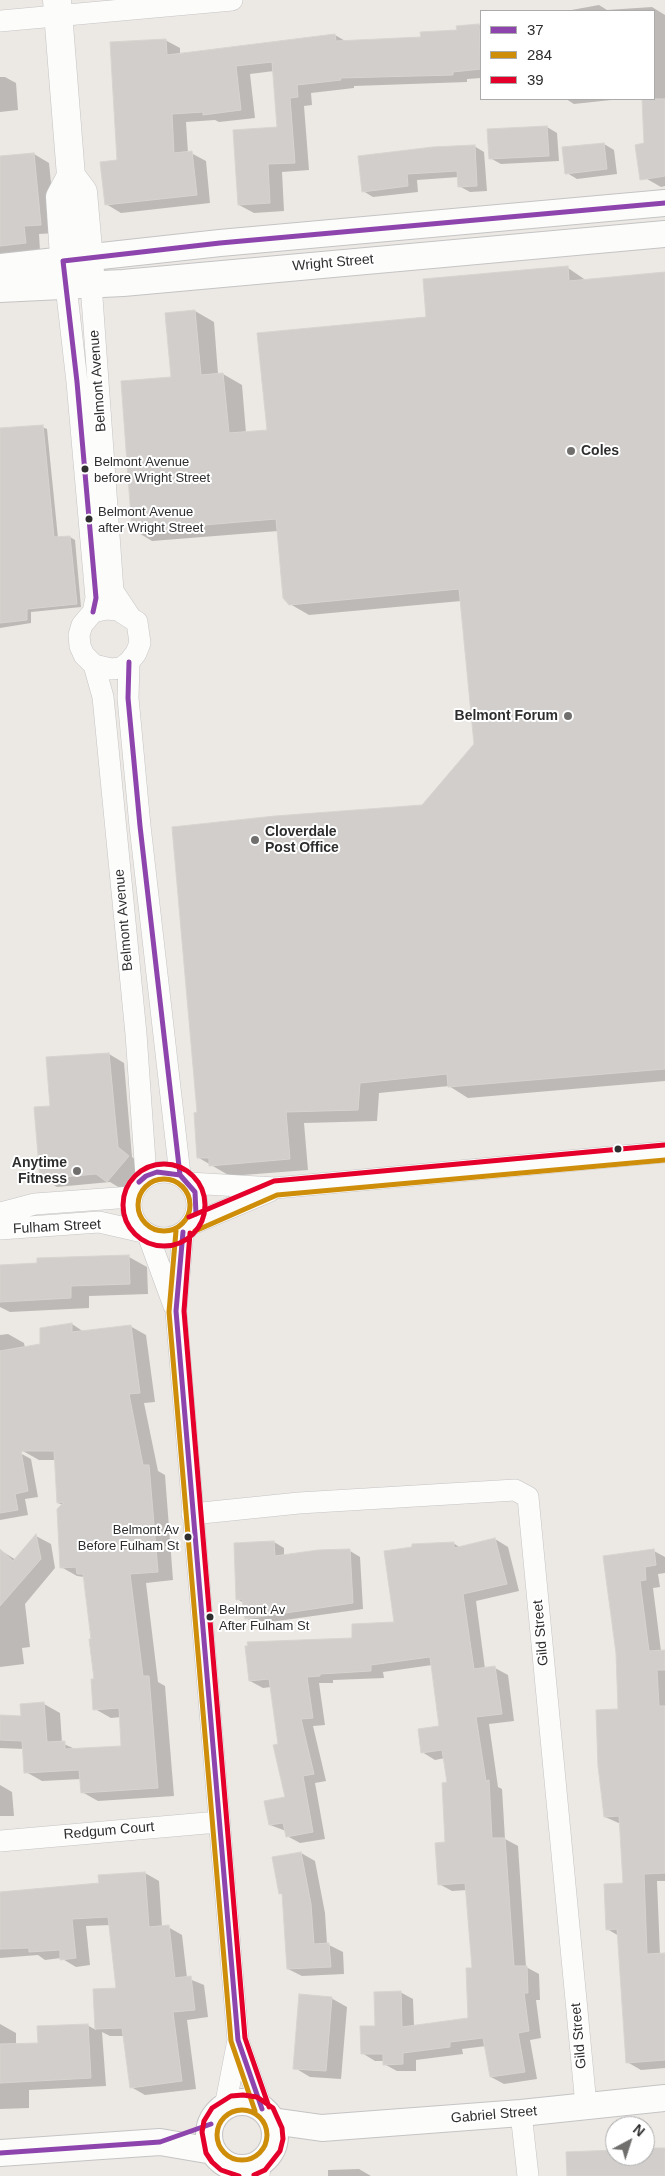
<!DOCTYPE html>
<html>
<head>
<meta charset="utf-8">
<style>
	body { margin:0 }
	#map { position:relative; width:665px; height:2176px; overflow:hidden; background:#ece8e4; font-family:Helvetica,sans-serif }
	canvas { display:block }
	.legend { position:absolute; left:480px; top:10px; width:175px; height:90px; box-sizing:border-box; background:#fff; border:1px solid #ababab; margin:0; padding:6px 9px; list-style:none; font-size:15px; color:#2e2e2e }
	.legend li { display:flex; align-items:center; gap:10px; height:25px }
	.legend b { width:25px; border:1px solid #ababab }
	.north { position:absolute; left:605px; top:2116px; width:50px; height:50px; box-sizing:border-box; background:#fff; border:1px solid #ababab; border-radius:50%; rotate:40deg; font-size:14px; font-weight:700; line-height:20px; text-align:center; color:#2e2e2e }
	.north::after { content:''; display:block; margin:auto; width:18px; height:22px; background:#706f6e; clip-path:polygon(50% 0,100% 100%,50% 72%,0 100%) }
</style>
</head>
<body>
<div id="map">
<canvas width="665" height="2176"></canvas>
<ul class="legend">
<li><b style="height:6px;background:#8e44ad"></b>37</li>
<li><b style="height:6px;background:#cf8e09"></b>284</li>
<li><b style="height:6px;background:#e4002b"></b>39</li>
</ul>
<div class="north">N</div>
</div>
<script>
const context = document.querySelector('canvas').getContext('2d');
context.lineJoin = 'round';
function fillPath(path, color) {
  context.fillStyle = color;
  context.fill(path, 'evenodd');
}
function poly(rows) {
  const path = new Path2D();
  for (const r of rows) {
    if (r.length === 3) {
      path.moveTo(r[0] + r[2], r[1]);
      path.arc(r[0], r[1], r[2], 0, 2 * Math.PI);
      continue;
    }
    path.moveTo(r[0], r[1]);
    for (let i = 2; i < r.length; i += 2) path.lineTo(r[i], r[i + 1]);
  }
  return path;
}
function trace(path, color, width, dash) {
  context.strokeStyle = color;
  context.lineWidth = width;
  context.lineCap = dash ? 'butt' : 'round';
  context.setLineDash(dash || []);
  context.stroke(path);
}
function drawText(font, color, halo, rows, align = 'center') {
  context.font = font + ' Helvetica,sans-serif';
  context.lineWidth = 4;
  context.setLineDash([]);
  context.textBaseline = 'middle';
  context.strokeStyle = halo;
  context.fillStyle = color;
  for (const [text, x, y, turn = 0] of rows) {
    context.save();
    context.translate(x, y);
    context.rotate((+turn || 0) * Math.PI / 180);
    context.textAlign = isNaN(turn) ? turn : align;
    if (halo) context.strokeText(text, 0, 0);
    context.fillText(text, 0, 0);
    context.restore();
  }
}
fillPath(poly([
	[599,5,607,10,652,7,665,15,665,186,661,187,647,179,643,99,654,99,654,11,566,11],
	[479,25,481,26,481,78,467,79,467,82,354,86,354,88,311,93,312,105,304,106,309,170,282,172,284,211,254,213,239,205,278,128,274,71,250,74,255,118,219,122,215,120,186,122,188,153,191,153,206,161,210,203,121,213,106,204,118,161,165,40,180,48,180,54,335,35,347,42,422,39,458,31,458,27],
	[0,77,5,77,16,83,18,110,0,112],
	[566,99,611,99,611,100,574,104],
	[547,127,557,133,559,161,501,164,490,158],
	[604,144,614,150,617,174,577,179,567,173],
	[474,146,484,152,487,191,470,192,459,186,459,177,417,180,418,192,373,197,363,191],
	[34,154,49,163,56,233,39,234,40,251,0,255,0,157],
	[568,268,587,281,665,274,665,1081,468,1098,449,1086,379,1093,377,1121,304,1123,308,1170,230,1176,199,1158,198,1113,422,807,475,744,461,601,309,615,290,604,278,531,152,541,134,530,172,378,195,311,214,322,218,374,223,374,242,385,246,433,269,431,428,318],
	[42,427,47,429,58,538,70,537,75,540,81,607,31,612,31,623,0,628,0,430],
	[109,1054,124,1063,132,1157,143,1166,123,1190,110,1182,57,1187,42,1178,52,1107],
	[129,1257,147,1267,148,1294,89,1296,89,1308,10,1312,0,1307,0,1266],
	[72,1324,84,1332,130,1326,146,1335,155,1402,144,1403,158,1471,165,1475,173,1580,146,1583,158,1682,165,1686,174,1796,98,1801,82,1792,81,1779,42,1781,26,1772,24,1749,0,1748,0,1717,22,1717,44,1704,60,1713,62,1743,77,1750,123,1747,121,1717,111,1718,95,1709,96,1680,93,1640,84,1577,77,1576,61,1567,63,1505,58,1503,56,1460,39,1460,23,1451,20,1453,31,1459,38,1497,25,1499,28,1515,0,1520,0,1335,8,1334,24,1343,25,1348,42,1345],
	[36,1536,51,1544,55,1568,25,1604,30,1647,22,1648,24,1664,0,1667,0,1550,16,1560],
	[495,1539,508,1547,519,1591,476,1601,485,1669,495,1668,508,1675,514,1721,489,1724,498,1787,502,1789,505,1839,518,1846,526,1967,539,1974,540,2000,536,2000,541,2038,530,2040,537,2079,504,2084,491,2077,486,2046,462,2049,463,2054,416,2060,416,2071,397,2071,384,2064,384,2061,375,2061,362,2053,376,2027,400,1992,413,1999,414,2026,469,2020,474,1969,467,1890,452,1891,439,1884,446,1843,449,1784,445,1758,435,1760,422,1752,440,1727,432,1665,383,1672,384,1678,333,1680,333,1683,319,1683,325,1725,313,1726,326,1781,315,1783,325,1839,300,1843,287,1836,286,1831,270,1825,287,1798,280,1745,271,1687,263,1688,250,1681,396,1623,453,1543,461,1548],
	[274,1542,284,1548,284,1556,350,1551,360,1557,363,1609,256,1624,246,1618,244,1603,237,1599],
	[654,1551,665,1557,665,1573,658,1574,660,1587,653,1588,661,1651,665,1651,665,1881,657,1881,660,1955,665,1954,665,2068,641,2070,627,2062,619,1936,607,1929,625,1885,621,1824,605,1817,620,1710,617,1653,604,1557],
	[0,1785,12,1792,14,1816,0,1816],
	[301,1853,315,1861,325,1913,327,1944,343,1952,344,1974,302,1976,288,1969,283,1895,280,1893],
	[145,1873,159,1881,162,1927,168,1927,182,1935,187,1978,204,1985,208,2017,187,2020,196,2089,145,2095,131,2087,124,2036,110,2036,102,2032,106,2086,29,2090,29,2108,0,2109,0,2024,16,2033,16,2045,40,2044,87,2025,96,2030,94,1990,118,1989,111,1925,86,1926,90,1965,76,1967,61,1958,45,1960,38,1955,0,1958,0,1892,100,1884],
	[331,1998,347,2007,341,2079,310,2077,295,2068],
	[359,2169,371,2176,328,2176,328,2170]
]), '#0003');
const building = poly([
	[479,24,481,69,453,72,453,75,340,78,341,80,297,85,298,97,290,98,295,163,268,164,270,203,238,205,233,130,277,127,272,62,236,66,241,110,203,115,203,112,172,114,174,153,192,151,197,195,105,205,100,162,117,160,110,42,166,39,167,55,335,34,336,41,421,37,420,32,457,30,456,26,479,24],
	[642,99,665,99,665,176,640,180,635,145,644,143,642,99],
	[547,126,549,156,489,159,487,129,547,126],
	[604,143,607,169,565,174,562,147,604,143],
	[475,145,477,186,458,187,457,171,407,174,408,186,362,192,358,156,433,147,475,145],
	[34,153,41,225,24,226,26,243,0,246,0,156,34,153],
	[568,266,569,281,665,272,665,1069,448,1087,447,1074,360,1083,358,1110,286,1112,290,1159,209,1166,209,1158,197,1158,194,1113,197,1112,172,827,275,816,422,805,474,744,459,589,289,605,283,598,276,519,132,531,121,381,171,377,165,313,195,310,201,375,223,373,229,433,267,430,257,333,426,317,423,279,568,266],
	[43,425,54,537,70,536,77,604,27,609,27,620,0,623,0,428,43,425],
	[109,1053,118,1147,129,1156,107,1182,96,1174,40,1179,34,1107,50,1106,46,1057,109,1053],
	[129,1255,130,1284,71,1286,71,1298,0,1302,0,1265,37,1263,37,1258,129,1255],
	[72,1323,72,1332,131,1325,140,1393,129,1394,143,1465,149,1465,158,1572,130,1574,143,1676,149,1676,158,1788,81,1793,79,1770,24,1773,22,1741,0,1740,0,1715,21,1716,20,1704,44,1702,47,1742,65,1741,65,1749,121,1746,119,1708,93,1710,91,1679,94,1679,89,1639,91,1639,83,1574,77,1574,76,1567,60,1568,57,1509,64,1502,57,1503,54,1451,21,1451,28,1491,15,1494,18,1510,0,1513,0,1351,40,1344,40,1328,72,1323],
	[36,1534,41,1559,0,1606,0,1549,13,1561,36,1534],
	[495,1538,507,1584,463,1594,474,1669,495,1666,502,1714,476,1717,486,1781,489,1780,492,1838,505,1838,514,1966,527,1966,528,1993,524,1993,529,2031,518,2033,525,2072,490,2077,483,2038,450,2042,450,2047,403,2053,403,2064,383,2065,383,2054,361,2054,360,2026,375,2026,374,1992,401,1991,402,2027,468,2018,466,1968,472,1968,465,1883,438,1885,435,1843,445,1842,442,1783,447,1782,442,1750,421,1753,418,1729,439,1726,430,1657,371,1665,371,1671,320,1674,320,1676,307,1677,313,1718,301,1719,314,1774,303,1776,313,1832,286,1837,283,1823,269,1825,264,1801,285,1797,273,1745,278,1744,269,1679,249,1681,245,1646,248,1646,247,1642,352,1638,352,1624,394,1622,384,1551,412,1547,412,1544,454,1542,454,1548,495,1538],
	[274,1541,275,1556,318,1550,350,1549,353,1603,245,1619,242,1599,236,1600,234,1543,274,1541],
	[654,1549,656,1565,645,1567,646,1580,640,1581,649,1651,665,1650,665,1670,657,1670,659,1706,665,1706,665,1873,644,1874,647,1954,665,1953,665,2060,626,2063,617,1929,606,1930,604,1884,623,1883,619,1816,604,1817,598,1766,596,1710,618,1709,616,1653,603,1556,654,1549],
	[301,1852,311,1904,314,1944,329,1943,331,1967,287,1969,282,1893,279,1894,272,1857,301,1852],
	[145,1872,149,1927,169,1925,175,1978,191,1976,195,2010,173,2012,182,2081,130,2088,122,2028,95,2029,93,1989,116,1988,108,1917,72,1919,76,1958,60,1960,60,1950,29,1952,29,1948,0,1949,0,1892,99,1883,98,1875,145,1872],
	[299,1994,332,1997,326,2071,293,2069,299,1994],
	[88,2024,91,2078,0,2083,0,2044,38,2043,37,2026,88,2024],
	[645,2148,665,2148,665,2176,567,2176,566,2152,615,2150,615,2156,645,2156,645,2148]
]);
fillPath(building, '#d1cecb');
trace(building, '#d7d4d0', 1);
const minor = poly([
	[0,21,232,0],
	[91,284,113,591,129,615],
	[66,286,77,382,96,598,93,612],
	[106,609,118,610,137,622,140,643,136,653,129,662,121,668,111,669,94,665,84,655,80,646,79,635,82,625,93,612,106,609],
	[129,662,128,698,140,826,180,1175],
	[94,665,103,697,136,1034,146,1176],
	[164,1205,33],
	[189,1183,275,1188,665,1152],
	[0,1213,35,1204,131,1197],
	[192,1224,270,1191],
	[0,1229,99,1222,143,1232],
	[183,1232,176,1311,238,2040,262,2109],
	[148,1235,174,1306],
	[192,1514,299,1503,515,1490,528,1497,586,2105],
	[0,1841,218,1822],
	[225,2107,238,2040],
	[521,2113,528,2176],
	[232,2167,236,2176],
	[259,2176,260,2164]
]);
const tertiary = poly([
	[0,267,220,243,665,203],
	[0,289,123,283,665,234],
	[242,2135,33],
	[272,2121,322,2128,521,2113,665,2098],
	[0,2153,160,2142,213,2151]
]);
const secondary = poly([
	[57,0,71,176,83,192,91,284],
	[66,286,60,197,71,176]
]);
trace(minor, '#c5c4c5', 22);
trace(tertiary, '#c5c4c5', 28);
trace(secondary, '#c5c4c5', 29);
trace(minor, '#fcfcfb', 21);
trace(tertiary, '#fcfcfb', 26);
trace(secondary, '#fcfcfb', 28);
trace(poly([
	[93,612,96,598,77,382,63,261,220,243,665,203],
	[129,662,128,698,140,826,180,1175],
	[139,1182,146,1176,157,1172,180,1175,195,1192,196,1214],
	[183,1232,176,1311,238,2040,262,2109],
	[0,2153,160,2142,211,2124]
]), '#8e44ad', 5);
trace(poly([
	[164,1205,26],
	[176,1231,169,1312,231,2041,255,2111],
	[195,1231,277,1195,665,1160],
	[242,2135,25]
]), '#cf8e09', 5);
trace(poly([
	[164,1205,41],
	[189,1217,274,1181,664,1145],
	[190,1233,184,1311,245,2038,269,2107],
	[239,2176,221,2170,212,2162,206,2153,202,2132,204,2121,212,2108,231,2096,243,2095,257,2097,273,2108,282,2128,283,2139,280,2151,265,2170,254,2175]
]), '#e4002b', 5);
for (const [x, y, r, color] of [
	[571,451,5,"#706f6e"],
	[85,469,4.5,"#2e2e2e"],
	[89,519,4.5,"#2e2e2e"],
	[568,716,5,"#706f6e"],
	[255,840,5,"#706f6e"],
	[618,1149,4.5,"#2e2e2e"],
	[77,1171,5,"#706f6e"],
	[188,1537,4.5,"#2e2e2e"],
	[210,1617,4.5,"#2e2e2e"]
]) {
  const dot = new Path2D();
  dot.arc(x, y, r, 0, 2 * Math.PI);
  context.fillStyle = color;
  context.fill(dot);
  trace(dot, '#fff', 2);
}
drawText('13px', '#2e2e2e', '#fff', [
	["Belmont Avenue",94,462],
	["before Wright Street",94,478],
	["Belmont Avenue",98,512],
	["after Wright Street",98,528],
	["Belmont Av",179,1530,"right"],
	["Before Fulham St",179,1546,"right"],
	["Belmont Av",219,1610],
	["After Fulham St",219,1626]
], 'left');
drawText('14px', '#2e2e2e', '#fff', [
	["Wright Street",333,263,-5],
	["Belmont Avenue",98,381,-94],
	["Belmont Avenue",124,920,-95],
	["Fulham Street",57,1227,-3],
	["Gild Street",541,1633,-95],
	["Redgum Court",109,1831,-5],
	["Gild Street",579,2036,-95],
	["Gabriel Street",494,2115,-5]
]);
drawText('bold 14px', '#2e2e2e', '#fff', [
	["Coles",581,451],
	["Belmont Forum",558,716,"right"],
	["Cloverdale",265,832],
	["Post Office",265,848],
	["Anytime",67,1163,"right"],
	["Fitness",67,1179,"right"]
], 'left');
</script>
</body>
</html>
